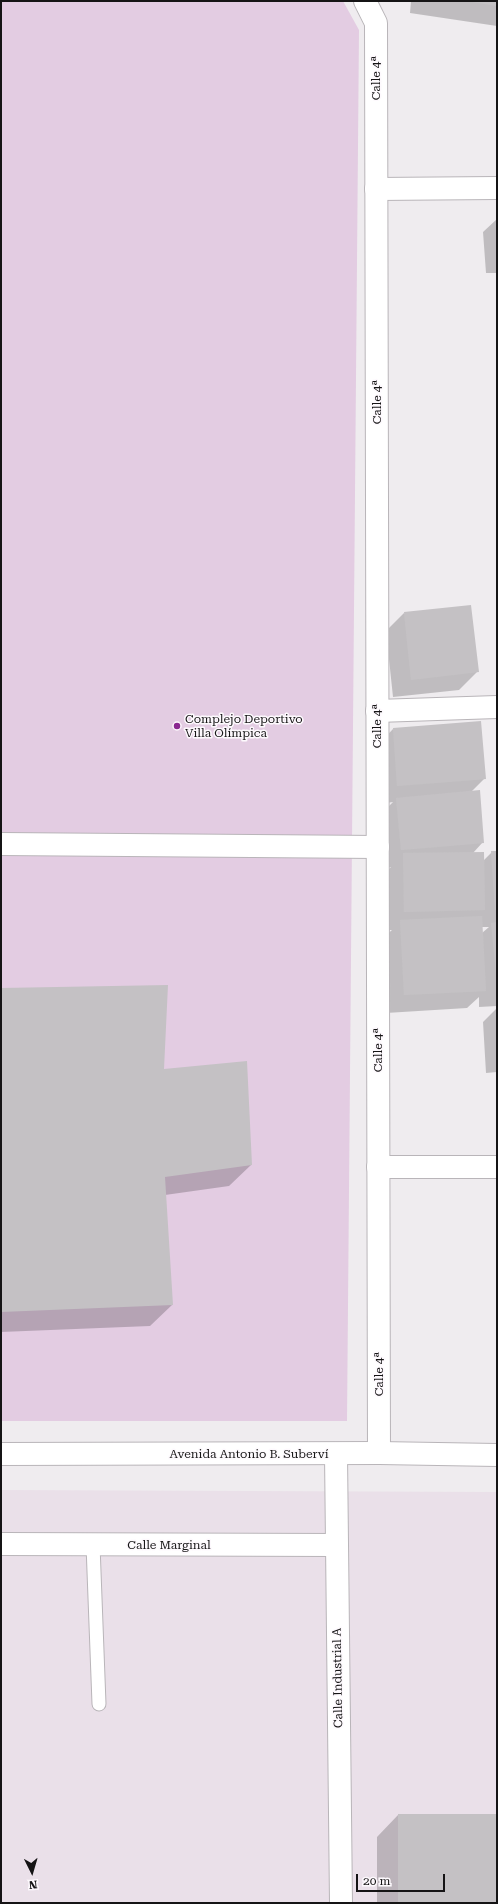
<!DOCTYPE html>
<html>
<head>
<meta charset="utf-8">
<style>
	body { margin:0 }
	#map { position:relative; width:498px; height:1904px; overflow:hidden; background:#efecef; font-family:"Roboto Serif",serif }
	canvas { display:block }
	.frame { position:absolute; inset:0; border:2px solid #151415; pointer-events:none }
	.north { position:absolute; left:12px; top:1852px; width:40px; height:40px; -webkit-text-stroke:3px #fdf9fd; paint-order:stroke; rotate:175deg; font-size:11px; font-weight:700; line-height:16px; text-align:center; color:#151415 }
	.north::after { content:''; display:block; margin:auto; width:14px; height:18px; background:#151415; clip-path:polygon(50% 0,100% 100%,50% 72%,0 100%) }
	.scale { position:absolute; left:356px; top:1874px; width:89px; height:18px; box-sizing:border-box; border:2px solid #151415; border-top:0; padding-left:5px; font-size:12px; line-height:14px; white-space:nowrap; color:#151415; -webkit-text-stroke:3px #fdf9fd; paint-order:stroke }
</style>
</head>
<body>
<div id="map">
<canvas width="498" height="1904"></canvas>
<div class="frame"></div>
<div class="north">N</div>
<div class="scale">20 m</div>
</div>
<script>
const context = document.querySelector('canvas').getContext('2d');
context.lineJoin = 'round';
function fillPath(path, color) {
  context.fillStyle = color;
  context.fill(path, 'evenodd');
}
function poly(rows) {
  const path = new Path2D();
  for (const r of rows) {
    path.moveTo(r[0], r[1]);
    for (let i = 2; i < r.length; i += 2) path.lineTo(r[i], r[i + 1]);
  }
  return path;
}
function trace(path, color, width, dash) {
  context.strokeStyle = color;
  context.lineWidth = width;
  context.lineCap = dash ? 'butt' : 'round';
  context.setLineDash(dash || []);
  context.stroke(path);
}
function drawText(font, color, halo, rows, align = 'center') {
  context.font = font + ' "Roboto Serif",serif';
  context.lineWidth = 3;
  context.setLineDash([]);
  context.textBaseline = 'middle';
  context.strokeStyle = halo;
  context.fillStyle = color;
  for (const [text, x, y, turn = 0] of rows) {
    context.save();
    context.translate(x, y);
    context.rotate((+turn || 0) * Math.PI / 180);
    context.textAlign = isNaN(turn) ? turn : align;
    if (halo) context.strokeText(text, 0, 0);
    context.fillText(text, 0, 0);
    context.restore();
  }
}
fillPath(poly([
	[1,1490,497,1492,497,1903,1,1903]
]), '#eae0e9');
fillPath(poly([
	[1,1,343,1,359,30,347,1421,1,1421]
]), '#e3cce2');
fillPath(poly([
	[411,1,497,1,497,26,410,13],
	[497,219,497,273,486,273,483,232],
	[404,613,477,672,459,690,393,697,386,631],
	[393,729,485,778,471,792,483,842,473,853,483,861,492,852,497,852,497,1006,479,1007,479,997,467,1008,386,1013,382,939,392,930,386,930,385,873,391,867,383,868,378,817,393,802,380,804,375,748],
	[482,927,489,927,482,933],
	[1,989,163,1070,251,1165,229,1186,165,1195,172,1305,150,1326,1,1332],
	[497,1008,497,1072,486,1073,483,1022],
	[398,1815,497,1815,497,1903,377,1903,377,1837]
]), '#0003');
fillPath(poly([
	[473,1,497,1,497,6,473,2],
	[471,605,479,672,411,680,404,612],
	[481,721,486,779,397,786,393,728],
	[480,790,484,843,401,850,396,798],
	[491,851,497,851,497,910,495,910],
	[484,852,485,910,404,912,403,853],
	[482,916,486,991,404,995,400,920],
	[497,922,497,973,496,973,491,923],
	[168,985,164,1069,247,1061,252,1165,165,1177,173,1305,1,1312,1,988],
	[398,1814,497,1814,497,1903,398,1903]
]), '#c4c1c4');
const service = poly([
	[93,1545,99,1704]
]);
const minor = poly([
	[376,189,497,188],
	[377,711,497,707],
	[1,844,378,847],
	[378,1167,497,1167],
	[336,1454,341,1903],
	[1,1544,337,1545]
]);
const tertiary = poly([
	[365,1,376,23,379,1453]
]);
const secondary = poly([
	[1,1454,379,1453,497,1455]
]);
trace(service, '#b9b5b9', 15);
trace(minor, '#b9b5b9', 24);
trace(tertiary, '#b9b5b9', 24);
trace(secondary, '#b9b5b9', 24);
trace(service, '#fff', 13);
trace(minor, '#fff', 22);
trace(tertiary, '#fff', 22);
trace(secondary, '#fff', 22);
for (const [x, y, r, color] of [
	[177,726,4,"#8b2890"]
]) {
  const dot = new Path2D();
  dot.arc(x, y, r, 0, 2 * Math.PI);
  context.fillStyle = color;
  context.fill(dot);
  trace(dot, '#fdf9fd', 1.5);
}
drawText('12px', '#151415', '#fdf9fd', [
	["Calle 4ª",376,78,-90],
	["Calle 4ª",377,402,-90],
	["Calle 4ª",377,726,-90],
	["Calle 4ª",378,1050,-90],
	["Calle 4ª",379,1374,-90],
	["Avenida Antonio B. Suberví",249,1454],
	["Calle Marginal",169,1545],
	["Calle Industrial A",338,1678,-91]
]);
drawText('12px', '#151415', '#fdf9fd', [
	["Complejo Deportivo",185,719],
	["Villa Olímpica",185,733]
], 'left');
</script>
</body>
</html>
